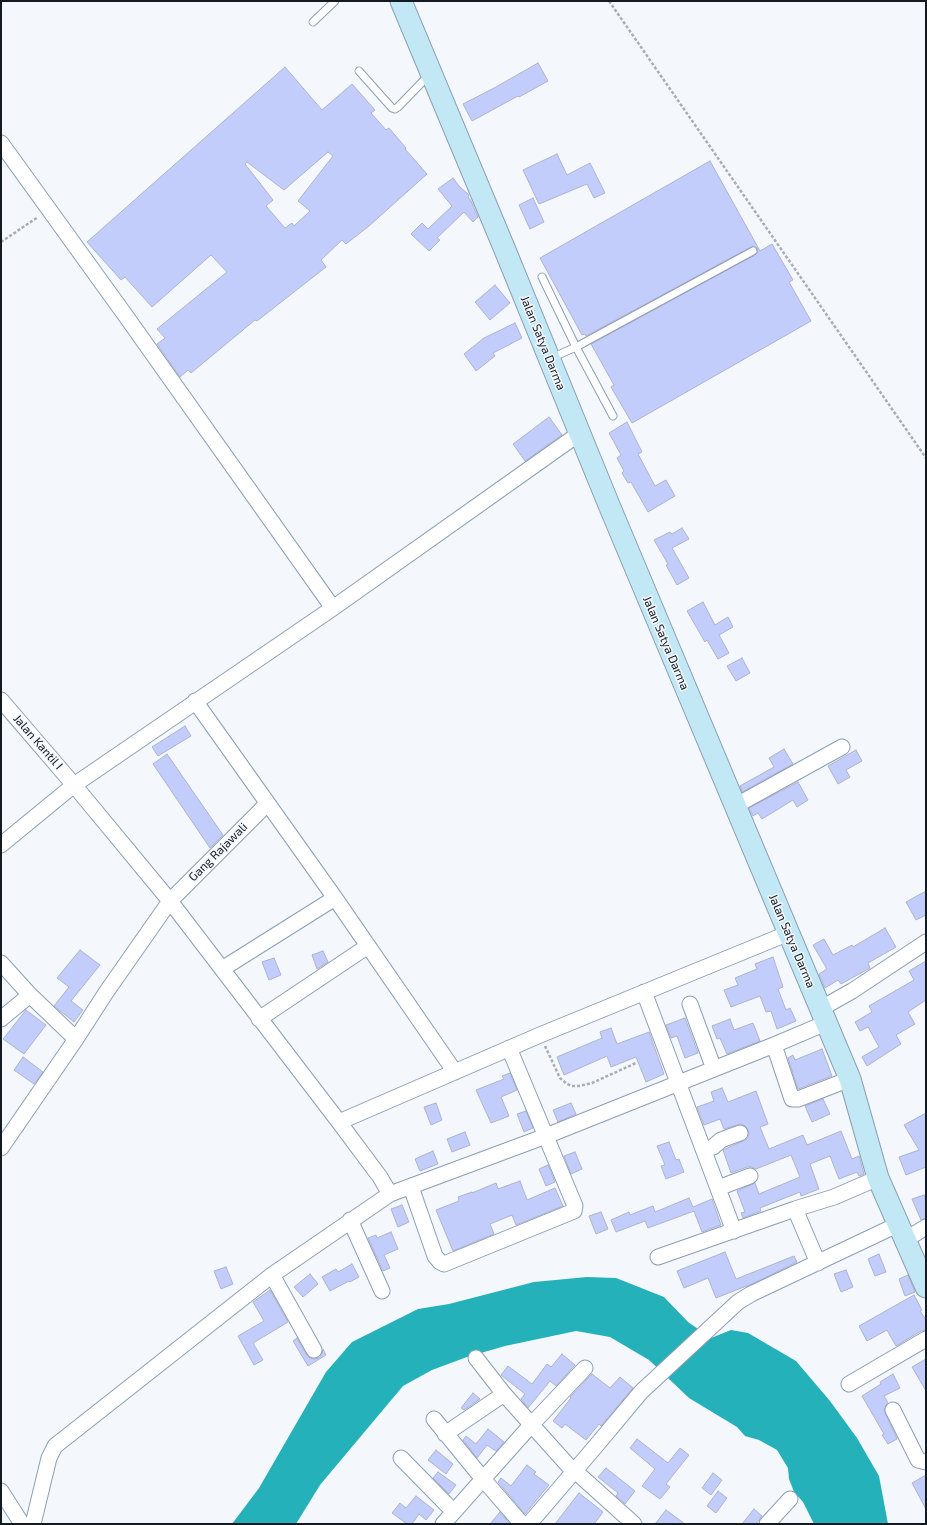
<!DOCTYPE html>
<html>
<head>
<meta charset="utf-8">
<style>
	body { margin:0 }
	#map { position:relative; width:927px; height:1525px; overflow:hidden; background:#f4f8fc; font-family:"Exo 2",sans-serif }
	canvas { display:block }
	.frame { position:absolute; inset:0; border:2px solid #131a22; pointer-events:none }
</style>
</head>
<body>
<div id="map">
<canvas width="927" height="1525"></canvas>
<div class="frame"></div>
</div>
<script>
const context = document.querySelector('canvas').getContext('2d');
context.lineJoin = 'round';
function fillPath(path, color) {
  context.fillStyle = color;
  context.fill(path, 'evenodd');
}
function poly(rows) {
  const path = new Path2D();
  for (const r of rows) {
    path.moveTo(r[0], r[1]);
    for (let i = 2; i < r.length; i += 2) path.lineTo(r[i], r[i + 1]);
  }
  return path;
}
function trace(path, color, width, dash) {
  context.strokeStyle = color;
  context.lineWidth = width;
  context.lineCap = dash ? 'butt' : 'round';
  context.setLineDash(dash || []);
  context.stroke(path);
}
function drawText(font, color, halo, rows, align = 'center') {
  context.font = font + ' "Exo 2",sans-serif';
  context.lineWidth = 3;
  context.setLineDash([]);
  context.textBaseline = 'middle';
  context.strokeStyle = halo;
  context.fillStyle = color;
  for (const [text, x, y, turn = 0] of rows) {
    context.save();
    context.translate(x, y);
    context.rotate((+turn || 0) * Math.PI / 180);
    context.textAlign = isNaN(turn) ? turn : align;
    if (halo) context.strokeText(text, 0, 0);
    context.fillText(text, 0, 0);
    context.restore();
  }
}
fillPath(poly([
	[587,1277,616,1278,664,1297,688,1322,711,1338,731,1330,748,1333,796,1361,830,1401,857,1438,879,1476,888,1524,814,1524,803,1502,794,1492,789,1479,788,1468,777,1450,759,1440,745,1436,737,1427,689,1398,649,1360,610,1337,576,1331,505,1346,467,1357,432,1370,403,1386,320,1485,296,1524,232,1524,259,1488,326,1372,352,1342,418,1309,449,1304,534,1282]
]), '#24b1b9');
const building = poly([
	[538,63,548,81,519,97,518,96,472,121,463,104,496,87,538,63],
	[285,67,322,110,352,84,375,110,371,113,386,130,389,128,406,148,405,149,427,174,369,226,346,244,342,240,321,260,326,267,257,321,255,320,191,373,188,370,180,377,157,344,165,338,157,329,227,272,211,255,152,307,125,277,121,280,87,242,285,67],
	[328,152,333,156,298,201,310,211,294,226,292,223,285,228,266,206,273,200,245,164,247,162,284,190,328,152],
	[557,154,567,175,590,163,605,193,594,198,587,184,539,204,523,170,557,154],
	[710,161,760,251,772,244,793,280,789,282,811,321,632,423,611,387,614,385,591,344,755,255,758,252,757,248,754,246,751,247,586,336,585,334,582,335,540,258,710,161],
	[453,178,459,186,469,195,468,197,471,201,478,217,473,222,464,212,437,238,440,240,429,251,411,234,422,223,428,229,452,206,438,189,453,178],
	[533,198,544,222,530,229,519,205,533,198],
	[495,285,510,303,490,320,475,302,495,285],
	[515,323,522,338,493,353,495,356,476,371,464,354,484,338,515,323],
	[549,417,562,435,525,461,513,444,549,417],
	[627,422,642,452,638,454,655,486,666,480,675,496,648,512,631,482,628,483,622,473,624,471,617,458,621,455,609,433,627,422],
	[682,528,689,539,672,548,689,578,677,585,666,565,668,564,654,540,670,532,672,534,682,528],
	[703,602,715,625,728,617,733,627,719,635,729,653,718,659,707,640,705,642,687,611,703,602],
	[742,658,750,673,736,681,727,666,742,658],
	[185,726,191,736,158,756,152,747,185,726],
	[784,749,793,764,742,792,740,786,774,767,769,758,784,749],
	[856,750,862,761,846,770,850,777,838,784,828,766,856,750],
	[167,754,223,835,210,848,153,764,167,754],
	[798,782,808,800,797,807,793,800,762,819,758,813,753,816,749,808,798,782],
	[926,891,926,915,916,920,906,902,926,891],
	[885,928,896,947,868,963,870,968,841,984,838,980,825,988,819,974,827,969,813,945,824,939,833,955,852,945,853,947,885,928],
	[80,950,100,965,71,1001,83,1010,74,1022,54,1006,69,987,57,978,80,950],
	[323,951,328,962,317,969,312,955,323,951],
	[773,957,783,987,778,989,786,1010,790,1008,796,1021,777,1029,771,1011,766,1012,760,996,731,1007,724,990,738,985,735,978,757,969,755,964,773,957],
	[274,958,281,975,269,980,262,962,274,958],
	[926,961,926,1000,908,1012,915,1024,896,1035,901,1044,867,1066,862,1057,879,1047,868,1027,860,1031,855,1022,872,1012,869,1006,914,980,909,971,926,961],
	[26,1010,46,1025,24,1054,3,1039,26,1010],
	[685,1018,698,1053,685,1058,677,1036,671,1038,666,1025,685,1018],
	[730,1019,734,1030,753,1023,760,1041,727,1054,720,1038,717,1039,712,1026,730,1019],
	[611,1028,617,1044,649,1032,664,1074,646,1082,636,1057,611,1067,607,1056,564,1075,557,1057,602,1038,600,1032,611,1028],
	[822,1049,832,1076,798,1089,788,1058,793,1055,795,1060,822,1049],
	[23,1057,43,1072,34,1084,14,1070,23,1057],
	[510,1073,517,1090,501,1097,509,1116,491,1123,476,1090,504,1079,502,1076,510,1073],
	[722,1088,728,1102,756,1091,768,1124,760,1127,769,1149,803,1135,807,1145,841,1131,852,1159,859,1156,864,1174,859,1176,857,1172,839,1179,830,1156,810,1164,819,1189,801,1196,800,1192,760,1208,761,1211,743,1218,741,1213,745,1212,737,1191,755,1183,759,1194,800,1177,791,1155,756,1169,752,1167,747,1167,731,1173,723,1150,747,1139,749,1135,748,1130,745,1126,741,1124,724,1129,720,1119,704,1125,697,1107,714,1101,711,1092,722,1088],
	[823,1099,830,1114,812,1122,805,1106,823,1099],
	[436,1103,442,1120,431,1125,424,1107,436,1103],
	[571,1103,576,1114,558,1122,553,1110,571,1103],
	[526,1111,533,1128,524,1132,517,1114,526,1111],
	[926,1113,926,1167,906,1175,899,1157,919,1150,904,1125,926,1113],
	[465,1132,470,1145,452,1152,447,1139,465,1132],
	[669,1142,676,1160,679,1159,684,1172,666,1179,661,1166,665,1165,657,1146,669,1142],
	[433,1151,438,1164,420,1171,415,1159,433,1151],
	[575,1152,582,1169,571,1174,564,1156,575,1152],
	[548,1165,555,1182,546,1186,539,1169,548,1165],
	[520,1181,527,1200,555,1188,563,1206,516,1225,512,1215,490,1224,494,1234,453,1251,436,1210,459,1201,458,1197,472,1192,472,1193,496,1183,498,1189,520,1181],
	[924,1195,926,1200,926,1218,921,1220,912,1199,924,1195],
	[689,1198,693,1207,712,1199,721,1225,702,1232,694,1211,648,1228,645,1221,616,1232,611,1220,629,1212,630,1215,653,1206,655,1212,689,1198],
	[402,1205,409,1222,398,1227,391,1209,402,1205],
	[601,1212,608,1229,596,1234,589,1216,601,1212],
	[391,1232,398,1249,384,1255,390,1268,383,1271,368,1238,376,1235,377,1238,391,1232],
	[725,1252,736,1279,794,1256,797,1262,754,1283,716,1298,708,1278,684,1288,677,1271,725,1252],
	[879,1254,886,1272,875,1276,868,1259,879,1254],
	[352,1264,359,1277,350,1282,349,1281,330,1291,322,1277,336,1269,338,1272,352,1264],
	[226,1267,233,1284,221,1289,214,1271,226,1267],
	[846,1270,853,1287,841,1292,834,1274,846,1270],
	[310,1274,318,1284,303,1297,294,1287,310,1274],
	[908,1275,915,1292,905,1296,899,1279,908,1275],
	[270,1290,288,1322,253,1343,263,1360,254,1365,238,1336,264,1321,253,1302,270,1290],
	[914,1295,922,1310,920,1311,926,1320,926,1330,921,1331,896,1346,887,1330,867,1341,859,1326,914,1295],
	[297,1338,306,1354,310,1358,314,1359,319,1358,322,1354,323,1349,326,1355,308,1366,293,1341,297,1338],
	[562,1354,575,1365,556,1386,550,1381,528,1408,521,1399,525,1394,501,1375,508,1366,532,1384,547,1364,551,1367,562,1354],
	[926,1359,926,1391,912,1367,926,1359],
	[592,1374,610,1388,620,1377,633,1388,601,1426,599,1424,586,1440,565,1424,562,1428,553,1421,571,1398,570,1397,592,1374],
	[893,1374,900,1388,884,1396,888,1403,884,1410,897,1439,888,1444,882,1435,884,1434,862,1396,881,1384,880,1382,893,1374],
	[473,1393,480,1399,464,1410,461,1408,473,1393],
	[488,1429,504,1442,496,1451,487,1445,477,1458,463,1440,466,1436,476,1444,488,1429],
	[637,1439,668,1463,680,1448,689,1455,666,1484,670,1487,660,1499,642,1486,655,1469,630,1448,637,1439],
	[436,1450,453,1464,446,1474,428,1460,436,1450],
	[527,1465,536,1472,534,1474,549,1485,525,1514,498,1482,501,1478,511,1486,527,1465],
	[606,1468,635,1491,625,1504,616,1496,618,1493,598,1477,606,1468],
	[438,1472,456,1485,449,1494,433,1478,438,1472],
	[713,1473,722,1480,711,1495,702,1488,713,1473],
	[926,1475,926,1509,912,1483,926,1475],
	[718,1491,727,1498,716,1513,707,1506,718,1491],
	[579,1493,603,1512,594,1524,555,1524,579,1493],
	[416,1496,434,1510,426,1520,419,1514,412,1524,407,1524,392,1513,400,1503,406,1508,416,1496],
	[754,1509,762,1516,756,1524,742,1524,754,1509],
	[666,1510,685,1524,655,1524,666,1510],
	[500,1512,510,1524,490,1524,500,1512]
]);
fillPath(building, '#c2cdfc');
trace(building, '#adb3cd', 1);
const lane = poly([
	[313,22,335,1],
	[359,71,392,108,395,109,398,107,430,74],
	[542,277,576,347,613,416],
	[551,358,576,347,753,251]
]);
const street = poly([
	[1,143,128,319,333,608],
	[1,700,74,785,170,901,339,1122,380,1177,390,1194],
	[195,701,335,898,455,1072],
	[735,806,842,747],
	[1,845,74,785,333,608,580,433],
	[1,963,30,995,76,1039],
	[222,969,335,898],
	[644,992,734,1231],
	[690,1004,714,1069],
	[820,1009,852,991,926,942],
	[1,1019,30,995],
	[259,1019,368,946],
	[774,1045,792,1099,798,1099,850,1079],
	[339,1122,540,1035,789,933],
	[1,1148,76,1039,107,991,170,901,267,804],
	[704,1150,713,1147,721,1140,740,1133],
	[411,1187,435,1256,440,1262,444,1264,574,1211,575,1206,509,1048],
	[718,1188,750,1176],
	[795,1209,818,1263],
	[350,1220,382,1291],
	[905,1240,926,1227],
	[658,1257,795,1209,834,1197,878,1178],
	[272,1275,314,1350],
	[476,1358,504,1394,574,1472],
	[849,1384,926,1339],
	[893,1410,918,1460,926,1462],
	[434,1419,483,1479,522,1524],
	[445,1434,504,1394],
	[401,1458,454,1512],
	[575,1471,634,1524],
	[1,1491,22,1524],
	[33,1524,49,1458,55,1446,272,1275,390,1194,546,1136,774,1045,826,1023],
	[443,1524,532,1424,585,1368],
	[529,1524,595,1447,641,1392,738,1302,751,1294,899,1224],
	[767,1524,790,1499]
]);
const secondary = poly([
	[401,1,505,250,609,505,850,1079,878,1178,926,1287]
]);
trace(lane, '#8c9fb4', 9);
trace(street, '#8c9fb4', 17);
trace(secondary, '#8c9fb4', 23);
trace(poly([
	[609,1,926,458],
	[1,242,38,217],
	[545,1046,560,1078,567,1084,572,1086,579,1086,592,1083,636,1063]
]), '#a8adb2', 2.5, [3, 2]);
trace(lane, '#fff', 7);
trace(street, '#fff', 15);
trace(secondary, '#c2e8f5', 21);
drawText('12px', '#131a22', '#f4f8fc', [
	["Jalan Satya Darma",543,343,68],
	["Jalan Satya Darma",666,643,67],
	["Jalan Kantil I",38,742,49],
	["Gang Rajawali",218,852,-45],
	["Jalan Satya Darma",792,941,67]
]);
</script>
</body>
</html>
